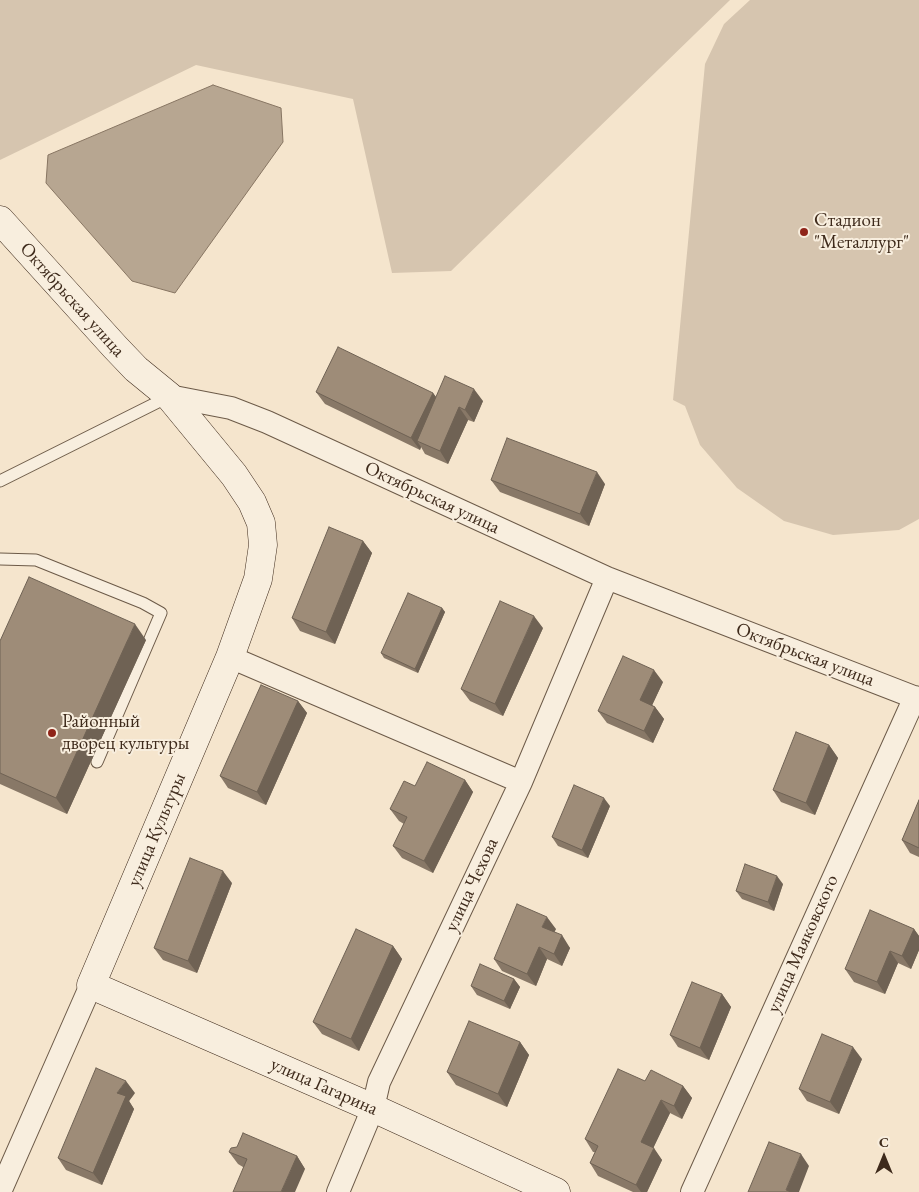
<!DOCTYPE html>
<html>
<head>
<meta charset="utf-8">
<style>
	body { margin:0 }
	#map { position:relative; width:919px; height:1192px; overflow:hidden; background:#f5e5cd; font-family:"EB Garamond",serif }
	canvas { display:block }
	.north { position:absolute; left:859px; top:1132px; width:50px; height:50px; -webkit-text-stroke:4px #f8eede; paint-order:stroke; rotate:0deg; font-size:14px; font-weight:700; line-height:20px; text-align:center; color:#3f2b1c }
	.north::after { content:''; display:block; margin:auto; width:18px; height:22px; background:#3f2b1c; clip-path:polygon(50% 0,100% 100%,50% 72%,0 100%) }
</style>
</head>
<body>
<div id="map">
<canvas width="919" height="1192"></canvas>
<div class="north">С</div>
</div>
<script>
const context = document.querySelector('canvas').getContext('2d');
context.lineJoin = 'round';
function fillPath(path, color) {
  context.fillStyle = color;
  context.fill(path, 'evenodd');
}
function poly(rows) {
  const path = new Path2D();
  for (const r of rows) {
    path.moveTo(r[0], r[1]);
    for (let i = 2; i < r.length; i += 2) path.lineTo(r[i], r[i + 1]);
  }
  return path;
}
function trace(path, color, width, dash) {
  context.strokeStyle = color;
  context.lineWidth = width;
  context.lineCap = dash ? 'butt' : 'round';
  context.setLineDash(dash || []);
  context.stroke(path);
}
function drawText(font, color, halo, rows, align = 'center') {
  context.font = font + ' "EB Garamond",serif';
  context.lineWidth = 4;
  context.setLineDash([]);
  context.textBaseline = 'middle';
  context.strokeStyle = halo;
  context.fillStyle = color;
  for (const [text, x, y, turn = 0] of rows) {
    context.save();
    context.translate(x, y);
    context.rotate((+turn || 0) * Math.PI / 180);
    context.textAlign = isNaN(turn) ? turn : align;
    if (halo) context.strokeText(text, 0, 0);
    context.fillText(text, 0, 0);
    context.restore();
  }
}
fillPath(poly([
	[0,0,730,0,451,271,392,273,353,99,196,65,0,160],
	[750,0,919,0,919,519,899,530,833,535,784,521,737,488,700,445,685,406,673,400,705,64,724,24]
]), '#d6c5af');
const water = poly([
	[213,85,281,108,283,142,175,293,132,281,46,183,48,155,213,85]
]);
fillPath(water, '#b7a691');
trace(water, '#877562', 1);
const lane = poly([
	[0,481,168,397],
	[0,559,36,560,143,603,161,613,97,762]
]);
const street = poly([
	[169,396,231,408,267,422,607,578,919,699],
	[230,657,521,782],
	[0,1192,91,985],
	[338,1192,373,1108,379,1082,521,782,607,578],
	[692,1192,915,697]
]);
const secondary = poly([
	[0,220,115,347,136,369,169,396,234,475,252,502,261,523,263,545,258,579,230,657,91,985,373,1108,556,1192]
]);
trace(lane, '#6c5a48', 13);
trace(street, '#6c5a48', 24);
trace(secondary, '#3f2b1c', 29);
trace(lane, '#f8eede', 11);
trace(street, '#f8eede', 22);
trace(secondary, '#f8eede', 28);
fillPath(poly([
	[316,392,433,393,436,397,483,401,474,422,468,420,448,464,425,454,421,447,420,450,325,404],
	[491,480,605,484,589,526,500,492],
	[363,541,372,553,335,644,300,631,292,618],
	[442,608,445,612,418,673,384,658,381,653],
	[543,628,503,716,470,701,461,689],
	[146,640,67,814,0,784,0,641],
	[663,682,652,705,655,707,664,719,653,743,607,723,598,711],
	[298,701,307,713,266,805,228,788,220,776],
	[829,745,838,758,815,815,781,802,773,790],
	[465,780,473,792,433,873,402,858,393,846,404,824,399,821,390,809,415,786],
	[919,800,919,857,910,853,902,840],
	[610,806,588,858,558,846,552,837],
	[232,883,197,973,163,960,154,948],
	[783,884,774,911,742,899,736,891],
	[556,929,554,932,570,948,562,966,547,959,536,986,502,971,494,959],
	[914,929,919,936,919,950,911,969,898,963,885,994,854,982,845,969],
	[393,946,402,959,359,1051,322,1034,313,1022],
	[514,979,520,987,510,1009,477,995,471,986],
	[722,994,731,1007,709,1060,678,1047,670,1035],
	[520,1042,529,1055,507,1107,456,1085,447,1072],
	[862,1059,839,1114,807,1101,799,1089],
	[645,1081,683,1086,692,1098,682,1119,670,1113,653,1148,662,1160,647,1192,633,1192,598,1176,590,1163,595,1152,593,1152,585,1139],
	[135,1093,129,1101,134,1109,102,1185,66,1170,58,1158],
	[229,1152,297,1156,305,1169,243,1167,238,1164]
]), '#887867');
fillPath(poly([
	[474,389,483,401,474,422,465,410],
	[433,393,442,405,417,441,421,447,420,450,411,438],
	[459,407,468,420,448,464,440,451],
	[597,472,605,484,589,526,580,514],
	[363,541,372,553,335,644,326,632],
	[442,608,445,612,418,673,415,669],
	[534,616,543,628,503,716,495,704],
	[135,624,146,640,67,814,56,798],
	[654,670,663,682,649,712,640,700],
	[298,701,307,713,266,805,257,792],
	[655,707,664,719,653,743,644,731],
	[829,745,838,758,815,815,806,803],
	[465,780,473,792,433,873,424,861],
	[604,798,610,806,588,858,582,850],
	[223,871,232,883,197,973,188,961],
	[777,876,783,884,774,911,768,902],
	[547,917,556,929,551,939,542,927],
	[914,929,919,936,919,950,911,969,902,956],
	[562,935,570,948,562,966,554,954],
	[393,946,402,959,359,1051,351,1039],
	[539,947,547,959,536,986,527,974],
	[890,951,898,963,885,994,877,982],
	[514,979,520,987,510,1009,504,1001],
	[722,994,731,1007,709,1060,700,1048],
	[520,1042,529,1055,507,1107,498,1094],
	[853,1047,862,1059,839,1114,830,1102],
	[126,1081,135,1093,129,1101,134,1109,102,1185,93,1173,117,1093],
	[683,1086,692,1098,682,1119,674,1106],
	[661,1100,670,1113,650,1155,641,1142],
	[654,1148,662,1160,647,1192,641,1192,636,1185],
	[801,1154,809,1166,799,1192,788,1192,786,1190],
	[297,1156,305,1169,295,1192,281,1192]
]), '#6f6254');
const building = poly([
	[338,347,433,393,411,438,316,392,338,347],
	[445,376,474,389,465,410,459,407,440,451,417,441,445,376],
	[507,438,597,472,580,514,491,480,507,438],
	[329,527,363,541,326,632,292,618,329,527],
	[29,577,135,624,56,798,0,773,0,641,29,577],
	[408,593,442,608,415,669,381,653,408,593],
	[500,601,534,616,495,704,461,689,500,601],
	[623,656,654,670,640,700,655,707,644,731,598,711,623,656],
	[261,685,298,701,257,792,220,776,261,685],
	[796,732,829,745,806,803,773,790,796,732],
	[427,762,465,780,424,861,393,846,407,817,390,809,404,781,415,786,427,762],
	[574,785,604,798,582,850,552,837,574,785],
	[919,800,919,848,902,840,919,800],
	[190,858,223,871,188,961,154,948,190,858],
	[745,864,777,876,768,902,736,891,745,864],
	[517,904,547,917,542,927,562,935,554,954,539,947,527,974,494,959,517,904],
	[870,910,914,929,902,956,890,951,877,982,845,969,870,910],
	[356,929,393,946,351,1039,313,1022,356,929],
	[480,964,514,979,504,1001,471,986,480,964],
	[692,982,722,994,700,1048,670,1035,692,982],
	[469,1021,520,1042,498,1094,447,1072,469,1021],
	[822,1034,853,1047,830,1102,799,1089,822,1034],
	[96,1068,126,1081,117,1093,126,1096,93,1173,58,1158,96,1068],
	[618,1069,645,1081,651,1070,683,1086,674,1106,661,1100,641,1142,654,1148,636,1185,590,1163,598,1146,585,1139,618,1069],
	[243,1133,297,1156,281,1192,233,1192,247,1159,229,1152,231,1148,237,1147,243,1133],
	[769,1142,801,1154,786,1190,791,1192,748,1192,769,1142]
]);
fillPath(building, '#9e8c78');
trace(building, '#6f6254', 1);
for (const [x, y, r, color] of [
	[804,232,5,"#8f2418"],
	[52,733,5,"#8f2418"]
]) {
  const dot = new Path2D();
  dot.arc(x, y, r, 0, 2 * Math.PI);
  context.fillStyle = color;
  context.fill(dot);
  trace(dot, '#f8eede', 2);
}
drawText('19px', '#3f2b1c', '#f8eede', [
	["Стадион",814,221],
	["\"Металлург\"",814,243],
	["Районный",62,722],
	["дворец культуры",62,744]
], 'left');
drawText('19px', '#3f2b1c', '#f8eede', [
	["Октябрьская улица",72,300,48],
	["Октябрьская улица",432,498,25],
	["Октябрьская улица",805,655,21],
	["улица Культуры",157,830,-67],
	["улица Чехова",472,885,-65],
	["улица Маяковского",803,944,-66],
	["улица Гагарина",324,1087,24]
]);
</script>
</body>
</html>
